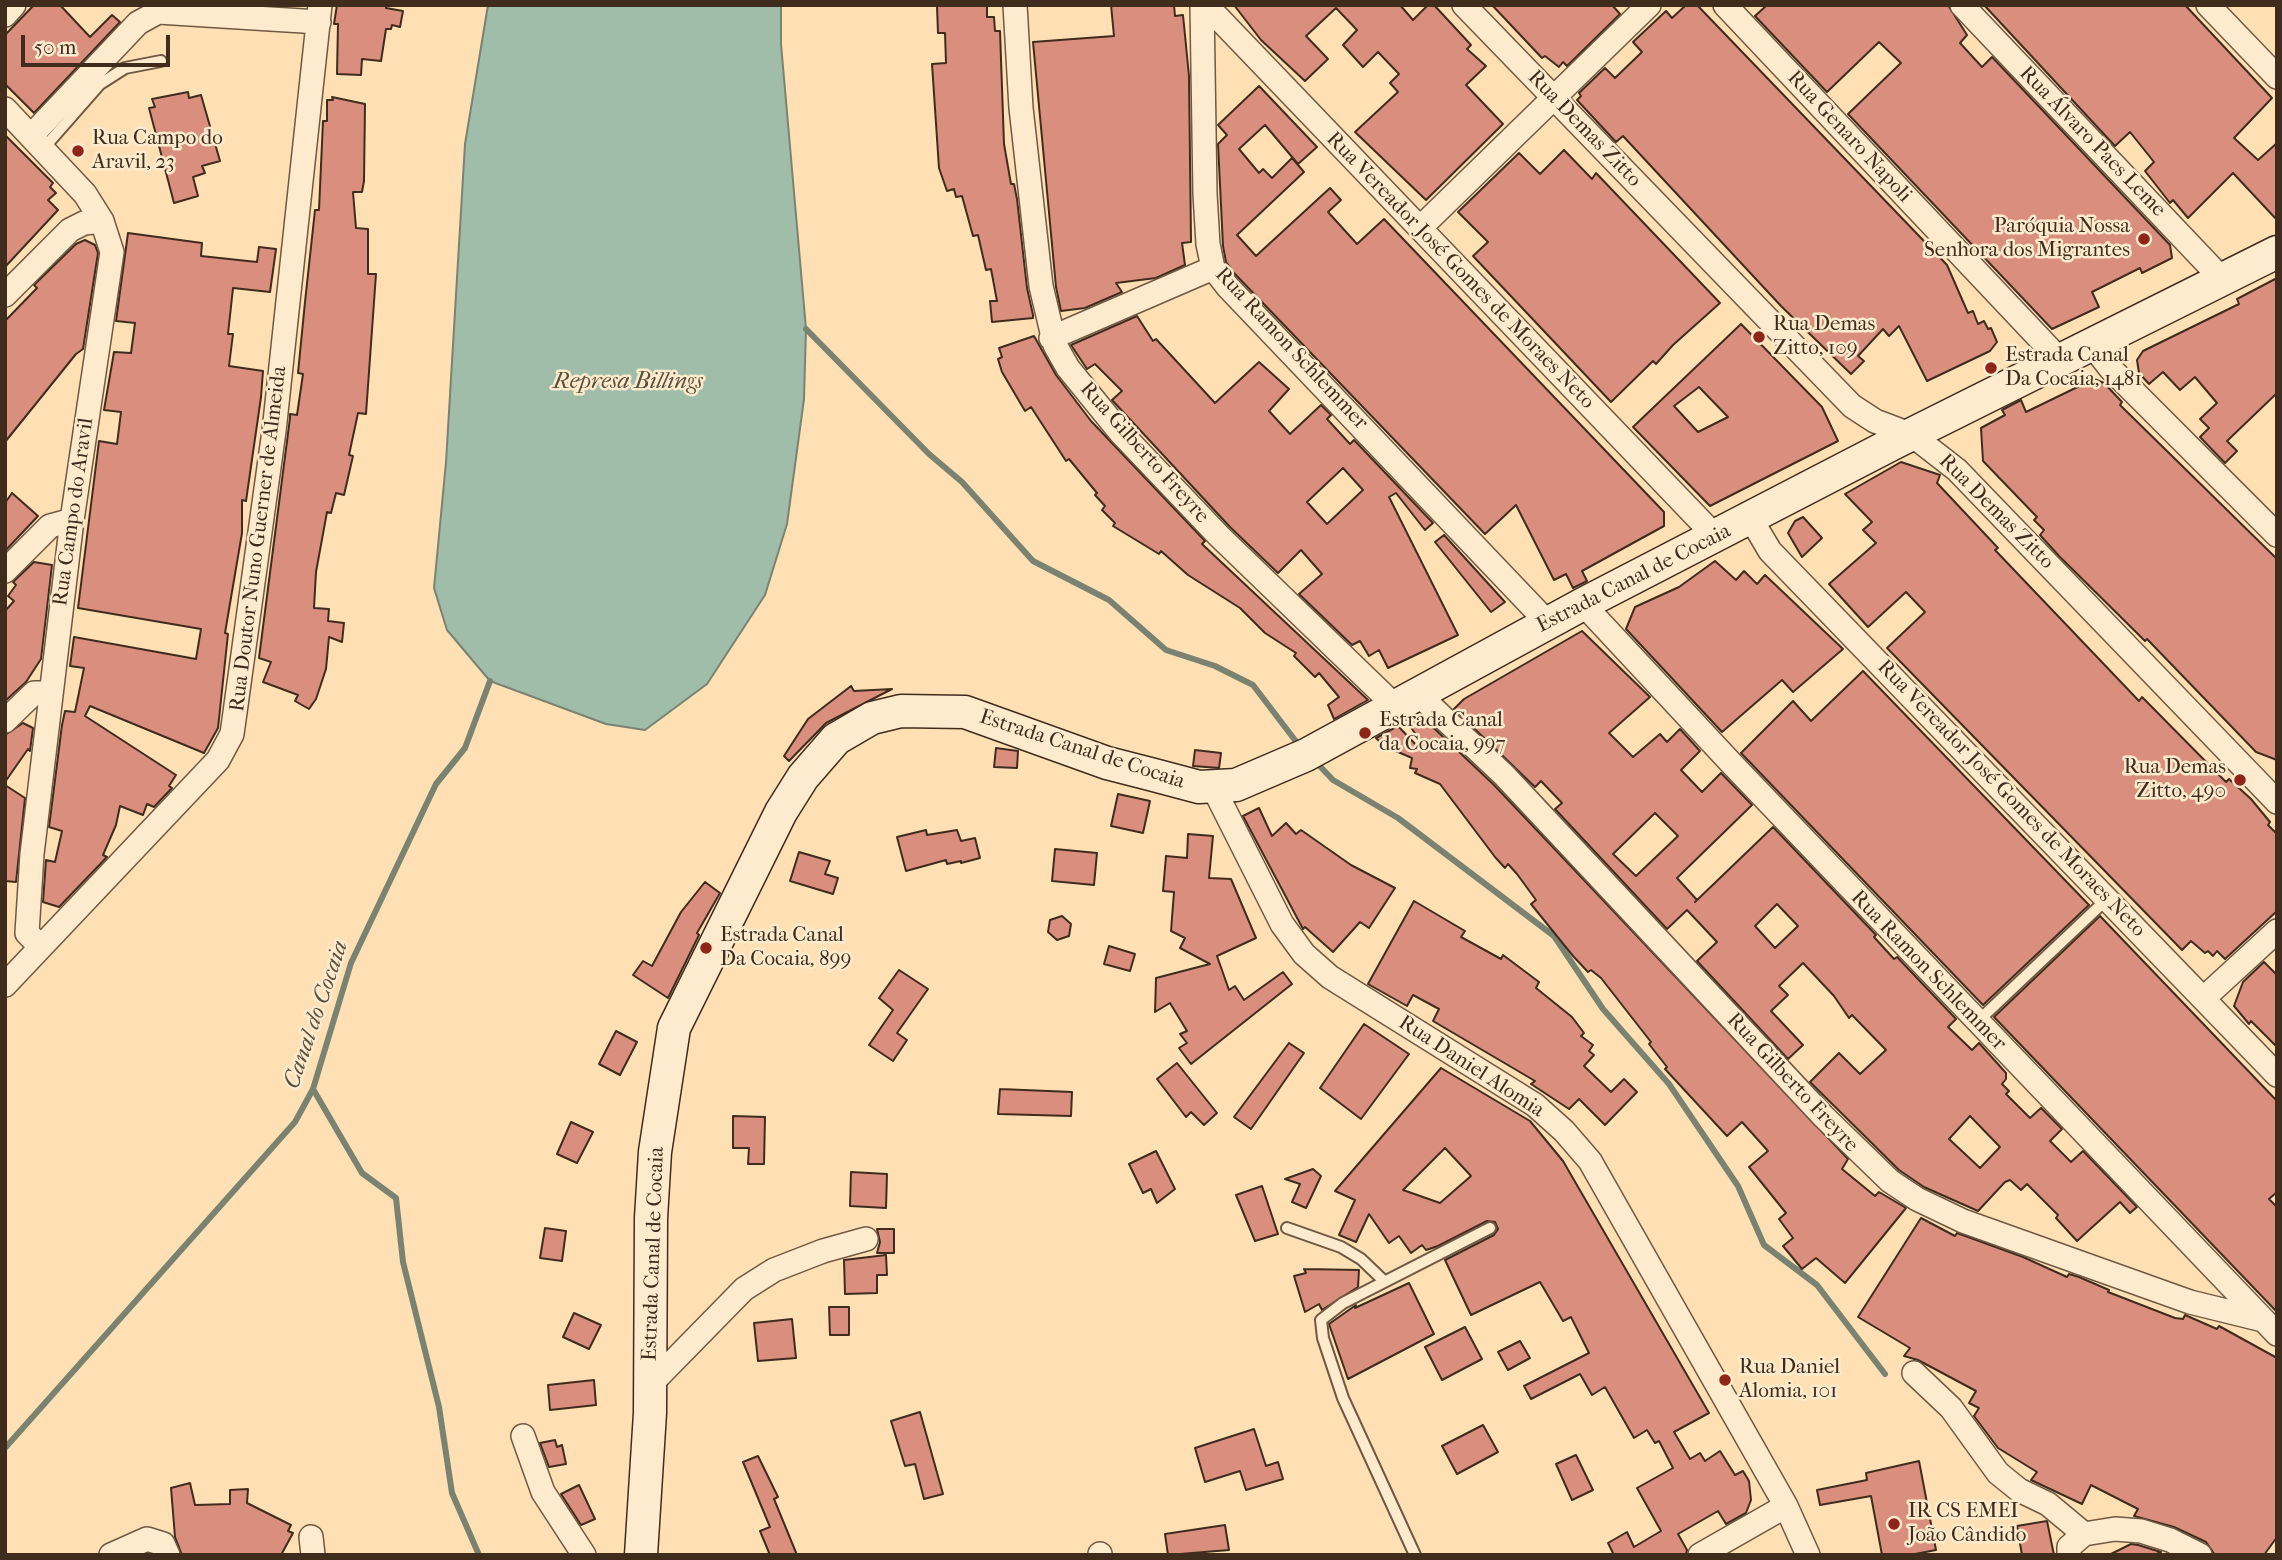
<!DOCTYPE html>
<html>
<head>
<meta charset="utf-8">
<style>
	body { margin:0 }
	#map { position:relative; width:2282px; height:1560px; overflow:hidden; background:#fee0b4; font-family:"IM FELL French Canon",serif }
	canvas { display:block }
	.frame { position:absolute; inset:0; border:7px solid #402c1d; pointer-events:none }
	.scale { position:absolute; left:21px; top:35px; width:149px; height:32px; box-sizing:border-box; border:4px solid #402c1d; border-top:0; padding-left:9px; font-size:21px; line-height:24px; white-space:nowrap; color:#402c1d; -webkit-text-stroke:5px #feebce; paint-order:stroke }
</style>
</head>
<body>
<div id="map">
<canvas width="2282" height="1560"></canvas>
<div class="frame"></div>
<div class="scale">50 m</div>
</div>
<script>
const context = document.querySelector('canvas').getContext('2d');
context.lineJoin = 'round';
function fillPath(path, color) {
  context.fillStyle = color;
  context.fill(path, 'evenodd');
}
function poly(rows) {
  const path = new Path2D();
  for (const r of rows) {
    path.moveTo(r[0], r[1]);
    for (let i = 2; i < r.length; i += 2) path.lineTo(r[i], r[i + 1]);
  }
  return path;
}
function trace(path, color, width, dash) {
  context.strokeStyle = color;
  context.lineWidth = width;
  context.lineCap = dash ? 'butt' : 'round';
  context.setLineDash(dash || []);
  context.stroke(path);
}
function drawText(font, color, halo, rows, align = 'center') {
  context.font = font + ' "IM FELL French Canon",serif';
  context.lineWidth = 5;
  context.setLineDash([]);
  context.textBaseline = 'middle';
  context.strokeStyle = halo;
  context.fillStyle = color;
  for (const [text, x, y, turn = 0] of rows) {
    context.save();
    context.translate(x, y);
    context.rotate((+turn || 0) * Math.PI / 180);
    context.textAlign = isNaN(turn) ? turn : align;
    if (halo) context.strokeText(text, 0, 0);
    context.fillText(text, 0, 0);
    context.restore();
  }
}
const water = poly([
	[488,5,781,5,781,44,806,329,804,399,787,524,765,595,707,684,645,730,606,724,490,681,447,630,434,588,446,462,465,144,488,5]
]);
fillPath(water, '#a0bda9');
trace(water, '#7a8371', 2);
trace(poly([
	[806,329,929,454,962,482,1033,561,1109,600,1166,650,1215,666,1253,685,1301,748],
	[1314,760,1333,780,1398,818,1554,936,1603,1009,1669,1084,1738,1186,1764,1245,1817,1285,1885,1374],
	[313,1089,362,1173,396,1198,403,1262,439,1407,452,1493,479,1555],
	[5,1448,295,1122,313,1089,351,963,436,784,465,748,490,681]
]), '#7a8371', 6);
const building = poly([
	[34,5,60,5,90,37,112,15,120,22,34,113,5,84,5,35,34,5],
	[337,5,386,5,386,8,403,11,400,27,392,25,391,29,386,29,381,61,362,59,361,75,337,74,338,24,334,24,337,5],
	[987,5,987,17,994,17,995,31,1000,31,1004,144,1011,184,1014,184,1017,199,1027,288,1033,315,1033,318,992,322,990,301,997,301,991,269,986,270,978,235,973,236,962,196,956,197,954,189,947,191,939,168,932,64,946,63,945,33,938,33,937,6,987,5],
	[1111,5,1174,5,1175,16,1183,15,1189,76,1191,242,1182,243,1185,265,1156,278,1116,283,1122,292,1085,308,1061,311,1056,287,1033,42,1114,36,1111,5],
	[1234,5,1400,5,1413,20,1428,5,1434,5,1471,45,1467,49,1486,66,1466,85,1503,124,1426,200,1355,132,1398,92,1390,83,1399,74,1378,52,1363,67,1343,45,1357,30,1336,8,1306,36,1328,59,1305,81,1261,40,1234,5],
	[1492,5,1612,5,1620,14,1567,66,1563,62,1559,67,1545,56,1542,58,1492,5],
	[1686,5,1697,5,1947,265,1968,313,1973,311,1978,324,1984,321,1988,329,1991,328,1997,342,1990,351,1927,381,1899,326,1889,336,1883,329,1858,356,1864,361,1851,374,1781,306,1623,136,1616,142,1577,100,1581,96,1579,93,1605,68,1615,78,1642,52,1633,42,1666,11,1672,18,1686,5],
	[1767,5,1948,5,1967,35,1960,43,1982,67,1992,57,2170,245,2172,258,2142,273,2140,268,2092,292,2099,307,2052,329,1848,114,1901,63,1879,42,1827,92,1755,16,1767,5],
	[1984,5,2185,5,2272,98,2234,138,2258,160,2277,143,2277,220,2233,173,2188,218,2173,200,2170,203,2145,171,2154,162,2130,132,2115,146,1984,5],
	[1259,86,1317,147,1298,164,1265,125,1239,149,1259,173,1263,169,1272,178,1292,158,1304,172,1237,235,1256,256,1330,188,1341,200,1328,212,1357,244,1384,219,1664,512,1664,526,1582,571,1587,581,1573,588,1566,574,1554,580,1516,505,1485,534,1234,273,1226,262,1223,246,1218,144,1227,135,1218,125,1259,86],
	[188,92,189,98,201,95,220,161,202,166,205,173,193,177,198,196,174,203,149,108,155,107,152,99,188,92],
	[332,97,365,104,364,181,362,192,353,192,356,228,368,229,368,274,376,274,366,414,358,413,349,455,353,456,344,495,336,493,331,513,327,512,316,572,314,608,329,609,328,621,344,623,342,642,329,637,326,669,316,699,309,709,295,701,298,695,263,682,271,662,259,658,290,418,290,414,297,415,303,374,298,373,305,302,315,210,319,210,323,121,327,121,327,100,333,100,332,97],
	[5,135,53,183,50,187,56,193,48,200,58,210,5,267,5,135],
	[1564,150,1592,179,1596,173,1720,303,1673,345,1656,364,1653,361,1611,402,1473,256,1488,242,1458,212,1519,153,1540,174,1564,150],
	[128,233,202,243,201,256,257,262,259,247,276,249,270,292,233,288,228,334,233,334,229,366,263,371,261,397,246,501,242,500,242,533,225,633,228,634,218,728,204,753,90,706,85,716,176,775,169,786,172,788,154,807,147,804,143,815,120,806,116,825,103,855,107,857,59,907,43,902,46,860,55,862,62,831,49,827,62,725,65,711,75,712,84,668,70,666,74,637,196,659,201,629,78,608,99,441,117,444,121,412,104,410,114,352,131,353,135,323,116,321,128,233],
	[85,240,95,245,98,253,83,349,76,354,5,442,5,321,37,288,34,285,76,244,85,240],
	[2277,278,2277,393,2227,441,2237,451,2225,463,2200,437,2209,428,2200,419,2217,403,2195,377,2180,390,2163,372,2149,384,2139,373,2137,360,2143,351,2239,304,2237,299,2277,278],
	[1137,316,1153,341,1156,339,1215,403,1259,362,1289,389,1269,411,1290,434,1321,405,1331,415,1327,419,1350,444,1354,440,1433,523,1425,530,1396,493,1389,497,1458,635,1388,668,1379,650,1369,656,1360,641,1352,645,1299,594,1322,574,1301,550,1278,573,1230,527,1112,400,1122,391,1095,364,1087,369,1071,345,1137,316],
	[1343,468,1363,490,1327,524,1307,502,1343,468],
	[1741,324,1822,407,1838,441,1710,506,1633,427,1741,324],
	[1699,387,1728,417,1698,432,1674,406,1699,387],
	[1034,336,1056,375,1091,421,1205,541,1202,544,1368,700,1334,719,1328,705,1339,697,1319,673,1315,677,1294,656,1296,653,1265,633,1240,608,1188,575,1161,551,1159,554,1113,526,1115,523,1102,510,1105,506,1095,495,1097,493,1069,459,1066,461,1031,407,1025,411,1002,372,998,359,1002,357,999,348,1034,336],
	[2094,379,2104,383,2122,402,2120,405,2277,559,2277,760,2256,752,2147,639,2145,641,2059,556,2040,535,2044,530,2034,520,2037,517,1983,461,1981,428,2005,415,2002,410,2021,400,2026,412,2094,379],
	[1901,462,1940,475,1937,483,1998,548,1995,550,2139,701,2142,697,2226,782,2229,779,2251,799,2270,822,2268,825,2277,834,2277,911,2225,959,2217,951,2213,956,2208,951,2205,953,2191,941,2182,950,1887,648,1925,612,1906,592,1868,627,1829,584,1876,543,1863,530,1872,522,1845,494,1901,462],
	[12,493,38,516,5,551,5,503,12,493],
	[1803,517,1822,538,1802,557,1788,533,1795,521,1803,517],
	[1444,535,1505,602,1491,612,1435,542,1444,535],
	[1715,561,1736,580,1744,571,1757,584,1765,575,1843,649,1793,692,1782,680,1722,732,1626,629,1635,607,1679,587,1715,561],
	[34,562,52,565,41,659,26,682,5,701,5,611,14,601,8,596,16,585,13,582,34,562],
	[1582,631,1650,697,1609,733,1633,757,1660,734,1667,742,1680,729,1700,751,1681,770,1702,792,1721,773,1752,805,1677,878,1697,900,1695,902,1773,827,1876,935,1874,937,1894,959,1897,957,1956,1019,1948,1027,1972,1050,1979,1043,2006,1073,2006,1079,2002,1084,2009,1091,2006,1094,2030,1118,2041,1108,2062,1129,2050,1141,2071,1162,2083,1151,2137,1207,2130,1213,2120,1202,2077,1241,2056,1218,2058,1215,2027,1184,2021,1190,2010,1180,2005,1182,1978,1211,1924,1187,1899,1170,1810,1082,1839,1053,1860,1074,1886,1050,1852,1015,1849,1018,1834,996,1803,963,1779,986,1788,995,1771,1011,1803,1045,1788,1059,1697,961,1717,942,1687,910,1667,929,1555,809,1562,803,1541,781,1535,787,1454,709,1464,699,1582,631],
	[1655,813,1678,836,1636,876,1613,854,1655,813],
	[1777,904,1798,926,1775,948,1755,926,1777,904],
	[1970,1116,2000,1147,1980,1168,1949,1139,1970,1116],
	[1863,671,2089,905,1983,1005,1741,753,1793,701,1811,721,1863,671],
	[851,686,854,691,892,689,826,723,789,761,784,756,808,719,851,686],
	[1422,717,1494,785,1848,1159,1842,1169,1875,1196,1879,1192,1906,1208,1845,1283,1816,1258,1802,1269,1783,1246,1793,1238,1779,1219,1786,1213,1749,1167,1768,1151,1742,1122,1727,1136,1665,1069,1667,1067,1649,1044,1651,1042,1601,978,1591,970,1588,972,1573,956,1531,904,1536,900,1517,874,1508,864,1505,868,1495,857,1440,784,1415,773,1417,769,1410,768,1412,758,1384,746,1376,738,1398,726,1417,746,1421,743,1407,721,1422,717],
	[23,723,33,728,30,751,28,749,5,782,5,735,23,723],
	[996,748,1018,751,1017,768,994,767,996,748],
	[1195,750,1221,753,1219,768,1193,766,1195,750],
	[5,785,25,798,16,882,5,881,5,785],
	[1118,794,1150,801,1143,833,1111,826,1118,794],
	[1259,808,1272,836,1286,823,1296,834,1301,830,1351,865,1395,888,1369,928,1360,922,1333,952,1305,927,1303,929,1243,816,1259,808],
	[926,830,927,835,957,830,961,841,975,838,980,858,961,863,961,861,947,864,946,860,906,871,897,837,926,830],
	[1188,834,1213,836,1209,878,1231,879,1256,938,1217,956,1229,990,1235,986,1244,1000,1283,972,1292,984,1191,1064,1179,1048,1187,1043,1180,1034,1187,1031,1170,1003,1155,1012,1156,978,1210,964,1180,948,1185,938,1171,931,1174,892,1163,891,1166,856,1187,858,1188,834],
	[1055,849,1097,853,1094,885,1052,881,1055,849],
	[799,852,830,861,825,874,838,878,833,894,790,881,799,852],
	[705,882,720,893,697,933,699,935,668,998,633,975,643,961,652,966,681,912,705,882],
	[1414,901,1465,931,1461,937,1501,959,1503,955,1539,982,1536,988,1572,1017,1584,1033,1581,1036,1593,1045,1589,1051,1594,1055,1584,1066,1611,1092,1624,1079,1637,1092,1605,1125,1579,1099,1569,1109,1531,1084,1535,1081,1433,1021,1439,1009,1413,995,1407,1006,1368,984,1414,901],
	[1062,916,1071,924,1069,936,1057,940,1048,932,1050,920,1062,916],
	[2100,916,2277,1101,2277,1192,2269,1199,2277,1207,2277,1312,1994,1017,2100,916],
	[1109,946,1135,954,1130,971,1104,964,1109,946],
	[2264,962,2277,975,2277,1047,2251,1021,2249,1024,2234,1006,2243,982,2264,962],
	[899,970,928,989,897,1033,907,1040,893,1061,869,1045,893,1010,879,998,899,970],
	[1364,1024,1409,1054,1361,1119,1320,1088,1364,1024],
	[616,1031,637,1042,620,1075,599,1064,616,1031],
	[1289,1043,1304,1053,1251,1129,1234,1117,1289,1043],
	[1177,1063,1217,1113,1204,1125,1191,1112,1186,1117,1157,1079,1177,1063],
	[1441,1068,1530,1121,1563,1161,1709,1413,1674,1432,1690,1459,1700,1453,1705,1461,1720,1451,1735,1475,1743,1471,1749,1481,1751,1500,1746,1513,1726,1524,1718,1511,1678,1534,1687,1550,1686,1555,1614,1555,1608,1543,1627,1532,1634,1547,1661,1531,1637,1488,1673,1468,1659,1441,1655,1443,1647,1430,1634,1438,1605,1387,1592,1395,1580,1374,1531,1399,1524,1386,1589,1353,1571,1317,1563,1321,1540,1282,1471,1315,1445,1260,1494,1235,1498,1229,1495,1222,1487,1221,1438,1246,1426,1250,1422,1245,1411,1253,1399,1236,1389,1243,1369,1214,1356,1242,1339,1235,1355,1200,1335,1191,1441,1068],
	[1445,1148,1471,1176,1440,1203,1403,1190,1445,1148],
	[1000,1089,1072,1092,1071,1116,998,1114,1000,1089],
	[733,1116,765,1117,764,1164,748,1164,749,1148,733,1148,733,1116],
	[571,1122,593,1132,577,1163,557,1154,571,1122],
	[1156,1151,1175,1189,1157,1203,1151,1189,1143,1193,1129,1164,1156,1151],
	[1313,1169,1321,1176,1306,1208,1292,1202,1300,1184,1285,1179,1313,1169],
	[851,1172,887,1174,886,1208,850,1206,851,1172],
	[1262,1186,1278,1234,1255,1241,1236,1195,1262,1186],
	[1921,1218,1955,1236,1957,1233,2023,1257,2067,1277,2069,1274,2079,1277,2109,1290,2108,1292,2175,1318,2183,1319,2185,1315,2217,1329,2219,1326,2277,1358,2277,1537,2264,1555,2215,1555,2206,1542,2174,1527,2134,1516,2138,1509,2091,1485,2082,1504,2031,1480,2037,1472,1998,1448,1974,1416,1979,1408,1969,1403,1976,1391,1918,1360,1904,1356,1910,1348,1858,1317,1921,1218],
	[545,1228,566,1231,562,1261,540,1258,545,1228],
	[877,1229,894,1229,894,1253,877,1253,880,1242,877,1229],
	[886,1255,887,1275,877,1275,877,1293,845,1294,844,1260,886,1255],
	[1304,1269,1359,1270,1358,1287,1322,1310,1319,1304,1305,1312,1294,1276,1306,1273,1304,1269],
	[1409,1283,1434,1334,1348,1379,1329,1324,1356,1305,1355,1308,1409,1283],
	[829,1307,849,1307,849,1335,830,1335,829,1307],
	[574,1313,601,1325,589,1349,563,1337,574,1313],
	[792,1319,796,1358,758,1361,754,1323,792,1319],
	[1465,1327,1482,1359,1442,1380,1425,1347,1465,1327],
	[1520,1341,1530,1358,1508,1370,1498,1352,1520,1341],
	[594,1380,596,1405,550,1410,548,1385,594,1380],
	[920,1412,943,1494,924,1499,915,1464,905,1466,891,1421,920,1412],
	[1483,1425,1498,1452,1457,1474,1442,1446,1483,1425],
	[1254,1429,1266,1466,1278,1462,1283,1479,1246,1490,1240,1471,1205,1482,1195,1448,1254,1429],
	[555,1440,557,1447,562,1445,566,1464,549,1467,540,1443,555,1440],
	[1576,1455,1593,1490,1572,1500,1556,1464,1576,1455],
	[758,1456,778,1497,774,1499,797,1555,770,1555,760,1531,770,1527,743,1462,758,1456],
	[1919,1461,1936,1550,1910,1555,1882,1555,1871,1496,1820,1505,1817,1490,1867,1480,1866,1473,1919,1461],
	[190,1483,195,1505,230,1504,230,1490,248,1489,247,1503,291,1525,288,1531,293,1533,281,1555,182,1555,175,1537,171,1488,190,1483],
	[579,1485,595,1519,581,1525,561,1494,579,1485],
	[2047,1521,2054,1555,2022,1555,2017,1526,2047,1521],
	[1225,1525,1229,1550,1168,1555,1165,1534,1225,1525],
	[2131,1544,2138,1545,2161,1552,2155,1555,2109,1555,2131,1544]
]);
fillPath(building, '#da8f7e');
trace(building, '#402c1d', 2);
const service = poly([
	[43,149,100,84,125,68,161,61],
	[1977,1022,2107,899],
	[1287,1228,1341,1247,1361,1259,1384,1281],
	[1415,1555,1343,1398,1323,1338,1321,1320,1343,1303,1490,1228]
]);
const minor = poly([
	[1015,5,1021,108,1041,286,1055,345,1068,368,1120,432,1219,536,1395,706],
	[1202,5,1205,194,1208,244,1213,268,1227,286,1548,623],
	[1206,5,1715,536],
	[1464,5,1852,406,1875,421,1912,435,1957,470,2277,802],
	[1725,5,2060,360],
	[1962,5,2222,279],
	[2208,5,2277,77],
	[5,15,14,5],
	[5,109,85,194,102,221,112,252,72,520,32,854,27,933,41,947],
	[31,136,138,23,158,12,319,22],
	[1420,228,1649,5],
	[5,295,70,230,84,223,102,221],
	[1051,338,1213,268],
	[2092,345,2110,368,2277,535],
	[1751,519,1770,551,2277,1075],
	[5,571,50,526,72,520],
	[1583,604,1732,764,2277,1334],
	[1418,694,1504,775,1823,1116,1890,1181,1917,1199,1963,1221,2190,1302,2263,1320],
	[5,721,34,693,51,693],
	[1213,787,1282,924,1304,954,1330,977,1535,1105,1564,1131,1590,1161,1786,1506,1808,1555],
	[5,985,218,760,232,734,274,431,320,5],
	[2204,998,2277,931],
	[1914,1373,1951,1408,1998,1473,2019,1490,2048,1504,2084,1534,2115,1529,2141,1531,2170,1540,2200,1555],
	[650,1385,744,1289,774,1270,823,1251,866,1239],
	[523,1436,543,1492,584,1555],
	[311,1537,313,1555],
	[1100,1554,1100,1555],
	[111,1555,147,1539,163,1544,168,1555],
	[1700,1555,1786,1506],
	[2069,1555,2069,1547,2084,1534]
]);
const secondary = poly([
	[641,1555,650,1413,651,1218,655,1152,674,1028,781,812,803,777,836,739,872,718,901,711,965,712,1107,763,1150,774,1199,787,1236,785,1306,755,1583,604,1892,444,2277,252]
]);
trace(service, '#705943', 14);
trace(minor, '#705943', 26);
trace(secondary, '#402c1d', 35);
trace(service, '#feebce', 10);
trace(minor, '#feebce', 23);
trace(secondary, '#feebce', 32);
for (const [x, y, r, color] of [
	[78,151,7,"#8f2418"],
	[2144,239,7,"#8f2418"],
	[1759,337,7,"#8f2418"],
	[1991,368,7,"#8f2418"],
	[1365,733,7,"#8f2418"],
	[2240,780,7,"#8f2418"],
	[706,948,7,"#8f2418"],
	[1725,1380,7,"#8f2418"],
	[1894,1524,7,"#8f2418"]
]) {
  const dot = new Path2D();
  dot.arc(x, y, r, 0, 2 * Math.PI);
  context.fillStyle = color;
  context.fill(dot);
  trace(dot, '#feebce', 2.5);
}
drawText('21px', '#402c1d', '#feebce', [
	["Rua Demas Zitto",1584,129,46],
	["Rua Genaro Napoli",1849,137,47],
	["Rua Álvaro Paes Leme",2092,142,46],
	["Rua Vereador José Gomes de Moraes Neto",1460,271,46],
	["Rua Ramon Schlemmer",1291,349,47],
	["Rua Gilberto Freyre",1144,453,48],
	["Rua Campo do Aravil",74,512,-82],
	["Rua Demas Zitto",1996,512,45],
	["Rua Doutor Nuno Guerner de Almeida",259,539,-83],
	["Estrada Canal de Cocaia",1634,579,-27],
	["Estrada Canal de Cocaia",1082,750,18],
	["Rua Vereador José Gomes de Moraes Neto",2011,799,46],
	["Rua Ramon Schlemmer",1928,971,46],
	["Rua Daniel Alomia",1471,1067,33],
	["Rua Gilberto Freyre",1792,1083,47],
	["Estrada Canal de Cocaia",654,1254,-88]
]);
drawText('21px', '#402c1d', '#feebce', [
	["Rua Campo do",92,139],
	["Aravil, 23",92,163],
	["Paróquia Nossa",2130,227,"right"],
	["Senhora dos Migrantes",2130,251,"right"],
	["Rua Demas",1773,325],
	["Zitto, 109",1773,349],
	["Estrada Canal",2005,356],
	["Da Cocaia, 1481",2005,380],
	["Estrada Canal",1379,721],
	["da Cocaia, 997",1379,745],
	["Rua Demas",2226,768,"right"],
	["Zitto, 490",2226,792,"right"],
	["Estrada Canal",720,936],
	["Da Cocaia, 899",720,960],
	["Rua Daniel",1739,1368],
	["Alomia, 101",1739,1392],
	["IR CS EMEI",1908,1512],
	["João Cândido",1908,1536]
], 'left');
drawText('italic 23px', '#585040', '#feebce', [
	["Represa Billings",628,382],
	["Canal do Cocaia",317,1015,-71]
]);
</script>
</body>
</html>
